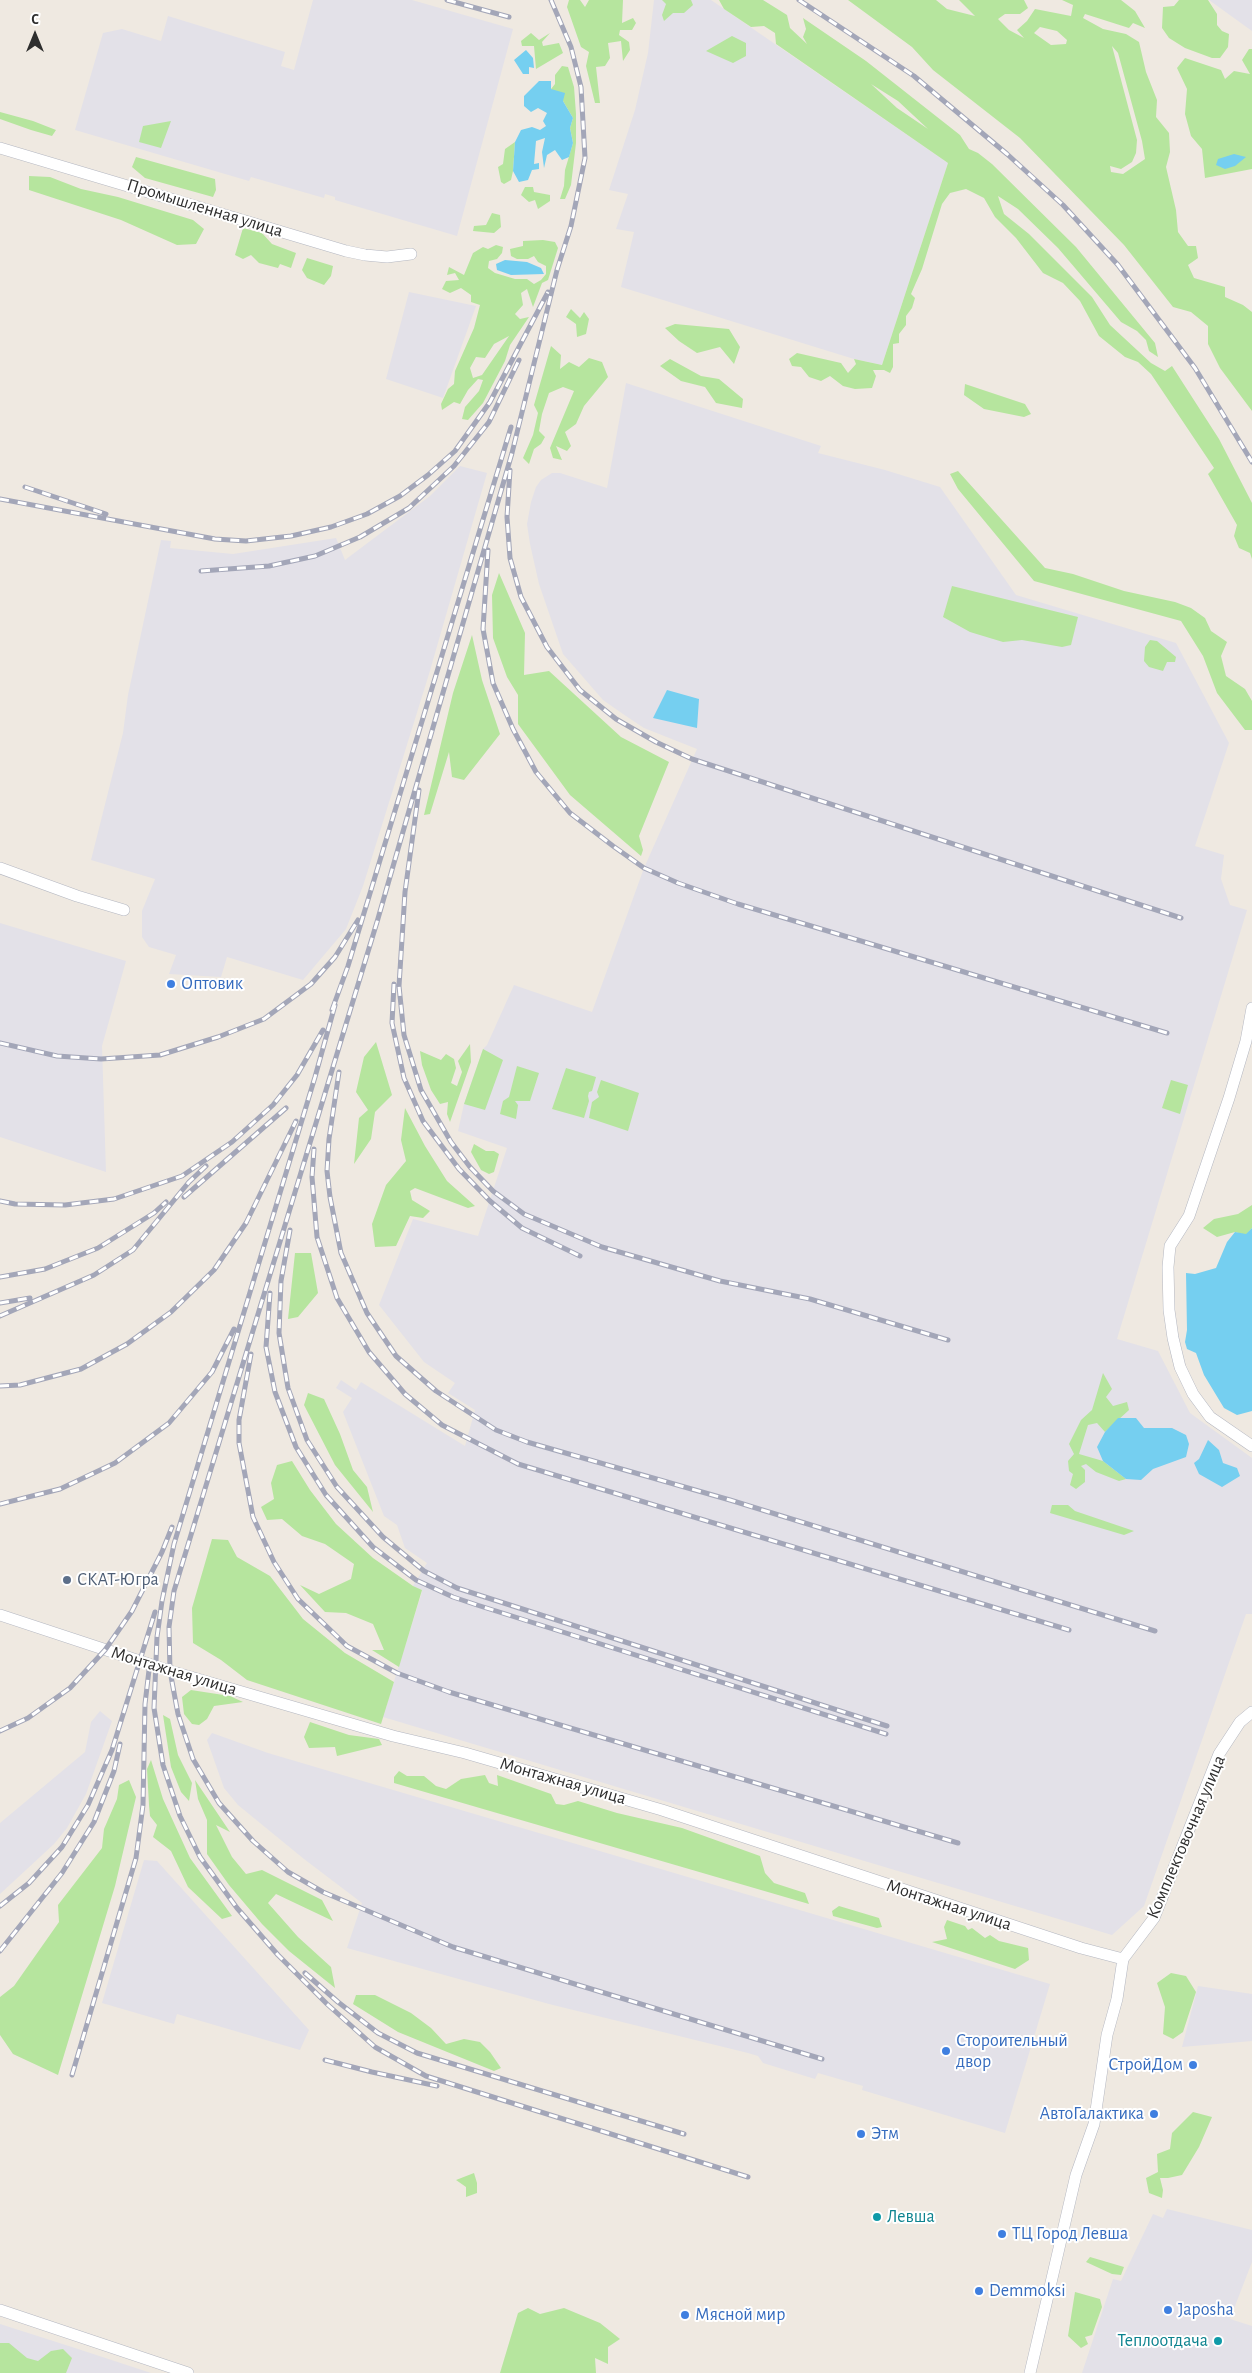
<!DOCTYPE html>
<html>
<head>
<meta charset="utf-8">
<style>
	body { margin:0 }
	#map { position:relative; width:1252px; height:2373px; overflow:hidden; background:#efe9e1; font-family:"Alegreya Sans",sans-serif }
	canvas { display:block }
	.north { position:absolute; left:10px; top:10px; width:50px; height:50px; -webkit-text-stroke:4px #fff; paint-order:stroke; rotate:0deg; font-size:14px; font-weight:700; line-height:20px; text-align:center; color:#2e2e2e }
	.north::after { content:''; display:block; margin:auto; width:18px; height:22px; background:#2e2e2e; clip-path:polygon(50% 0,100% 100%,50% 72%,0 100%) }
</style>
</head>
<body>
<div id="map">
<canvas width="1252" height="2373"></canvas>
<div class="north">С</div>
</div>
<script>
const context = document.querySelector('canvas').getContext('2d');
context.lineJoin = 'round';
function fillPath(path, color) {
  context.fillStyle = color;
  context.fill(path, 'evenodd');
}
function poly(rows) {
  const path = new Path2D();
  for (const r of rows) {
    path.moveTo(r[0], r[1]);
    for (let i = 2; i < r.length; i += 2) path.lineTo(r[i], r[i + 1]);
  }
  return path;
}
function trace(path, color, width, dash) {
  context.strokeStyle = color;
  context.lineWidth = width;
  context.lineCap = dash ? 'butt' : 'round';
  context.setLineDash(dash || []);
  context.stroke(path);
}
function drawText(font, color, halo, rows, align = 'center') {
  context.font = font + ' "Alegreya Sans",sans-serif';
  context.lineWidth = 4;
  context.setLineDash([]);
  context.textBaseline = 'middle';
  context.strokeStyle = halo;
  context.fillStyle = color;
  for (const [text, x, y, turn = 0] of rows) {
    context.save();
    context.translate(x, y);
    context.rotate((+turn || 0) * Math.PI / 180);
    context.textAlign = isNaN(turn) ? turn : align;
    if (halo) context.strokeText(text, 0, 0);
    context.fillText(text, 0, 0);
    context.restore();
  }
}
fillPath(poly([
	[313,0,412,0,513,29,457,236,335,200,335,197,325,194,324,198,251,177,249,181,75,130,103,33,122,29,161,41,168,16,285,52,281,66,294,70],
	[654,0,711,0,948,163,882,365,854,359,621,287,634,232,616,229,628,194,609,190,635,110,648,53],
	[1209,0,1252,0,1252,32,1252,31],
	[409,292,476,306,443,398,386,379],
	[626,383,821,446,818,453,885,470,940,487,1016,595,1176,643,1229,743,1195,846,1224,855,1221,879,1230,905,1247,910,1117,1339,1158,1351,1190,1413,1252,1458,1252,1614,1246,1614,1144,1906,1112,1935,383,1717,421,1595,422,1590,413,1586,427,1563,405,1548,397,1525,384,1516,343,1412,352,1398,336,1388,341,1380,356,1390,361,1382,465,1446,475,1410,448,1393,455,1383,424,1362,379,1305,413,1219,478,1236,507,1148,458,1131,464,1104,483,1049,487,1045,514,985,592,1012,644,868,697,749,644,728,623,714,603,700,563,654,539,584,530,544,527,524,531,502,536,487,541,480,552,473,560,473,607,488],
	[460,466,487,473,429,674,363,886,346,929,303,980,227,957,221,977,169,974,176,955,149,947,142,937,142,911,155,879,91,860,123,733,128,695,161,540,171,541,170,548,233,554,336,538,345,560,430,496],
	[0,923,126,961,102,1046,106,1172,0,1137],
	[100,1711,112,1721,86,1794,67,1828,54,1844,0,1894,0,1823,85,1752,91,1722],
	[212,1733,268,1753,1050,1984,1005,2133,862,2090,863,2086,818,2073,815,2079,763,2063,758,2056,748,2053,549,2004,347,1948,362,1903,304,1859,238,1805,224,1788,207,1740],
	[144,1860,157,1861,309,2030,300,2050,177,2014,174,2024,102,2003],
	[1198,1986,1252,1994,1252,2041,1182,2047],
	[1167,2209,1252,2230,1252,2262,1230,2319,1252,2326,1252,2373,1082,2373,1113,2279,1121,2281,1153,2214,1163,2218],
	[0,2324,75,2348,151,2373,0,2373]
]), '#e3e1e8');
fillPath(poly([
	[569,0,580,0,585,7,589,0,623,0,622,23,633,18,636,23,632,30,620,30,619,35,629,42,630,50,623,61,621,41,608,43,610,58,605,66,596,67,600,103,595,103,586,66,589,52,581,47,567,7],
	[662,0,691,0,693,5,684,13,673,13,664,21,662,15,666,4],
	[719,0,763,0,787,15,790,28,807,44,803,37,806,29,803,18,866,61,960,135,969,149,978,153,992,164,1076,247,1155,343,1158,357,1149,351,1146,340,1137,331,1121,322,1058,248,1018,209,998,196,1004,214,1029,234,1092,297,1110,325,1151,363,1165,371,1172,366,1219,439,1252,503,1252,559,1250,553,1239,548,1234,536,1237,525,1208,474,1214,468,1151,374,1138,362,1125,357,1099,336,1080,301,1063,283,1043,273,1016,238,995,217,984,198,966,189,950,193,942,204,922,269,911,294,915,298,912,308,906,316,906,325,899,334,899,343,893,344,893,367,890,373,884,370,873,370,876,376,872,388,855,389,843,386,830,376,821,381,809,377,801,367,792,366,789,359,797,353,841,363,848,373,856,364,854,359,882,365,948,163,776,44,775,33,764,26,751,27,724,9],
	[871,84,898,101,928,129,897,108],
	[848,0,936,0,947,9,975,16,959,0,1024,0,1028,8,1020,14,1005,14,998,19,1009,30,1024,38,1017,30,1027,21,1035,9,1071,16,1073,5,1062,0,1121,0,1135,11,1145,28,1133,23,1129,28,1085,14,1083,18,1103,29,1126,34,1139,42,1146,72,1157,100,1156,117,1169,133,1170,152,1166,167,1176,210,1178,232,1188,246,1196,246,1198,258,1188,265,1194,278,1225,287,1225,297,1243,305,1252,312,1252,411,1220,368,1208,344,1208,326,1191,312,1173,307,1124,245,1020,138,933,70,912,47],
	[1040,27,1057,31,1067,40,1066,44,1051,45,1034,33],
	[1112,46,1118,53,1142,141,1145,159,1123,174,1111,172,1110,166,1121,169,1132,162,1136,153,1137,140],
	[1179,0,1208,0,1217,14,1217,25,1222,31,1229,34,1228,47,1220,58,1212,58,1185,48,1169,38,1162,28,1163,7,1174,6],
	[531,33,539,40,550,33,542,42,543,46,559,43,563,53,536,69,534,46,522,46,521,41],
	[732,36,746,43,746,56,733,63,706,51],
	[1249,49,1252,49,1252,169,1205,178,1202,149,1191,136,1185,114,1187,89,1177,68,1185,58,1221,70,1225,79,1234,71,1250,74,1242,60],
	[562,66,568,67,574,87,576,114,576,143,571,185,565,199,560,199,564,186,565,170,573,143,570,128,573,118,563,101,551,89,555,84,555,75],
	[0,112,33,121,56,130,52,136,31,130,0,119],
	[171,121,161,148,139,142,143,126],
	[515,142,513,171,511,180,504,184,501,182,498,167,503,164,505,149],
	[136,157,215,179,216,190,213,197,145,178,132,167],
	[29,176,50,177,81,189,118,197,193,220,204,229,196,244,177,245,121,220,29,190],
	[525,187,533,187,534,192,550,195,550,201,538,209,535,200,529,202,521,195],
	[492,213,500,215,501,227,494,233,473,231,474,226,486,225],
	[243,228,262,233,272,244,296,253,291,268,280,264,278,268,259,263,251,255,243,259,235,255],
	[543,240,555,242,558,248,548,280,542,283,533,307,527,289,521,293,523,305,515,314,520,319,529,317,510,345,505,361,483,403,468,420,462,419,465,407,479,391,483,380,478,379,468,390,460,404,454,402,442,410,441,404,448,389,454,384,455,371,474,328,480,305,471,302,471,295,461,288,450,293,442,289,446,281,459,280,455,273,447,275,449,267,464,275,473,253,483,247,488,249,496,245,503,247,502,253,497,259,489,261,488,268,495,273,515,279,527,279,534,284,541,280,546,274,546,266,538,262,534,256,528,259,517,259,511,256,510,249,523,246,523,241],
	[509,336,482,375,473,378,470,368,476,357,485,358,494,344],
	[307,258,333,266,331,276,324,285,307,278,302,270],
	[571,309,580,318,584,312,589,319,586,334,577,337,576,324,566,317],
	[675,324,729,329,740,347,734,364,720,347,697,353,679,341,665,328],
	[551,346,561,355,560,369,569,362,579,367,589,358,602,362,608,377,584,406,576,424,565,432,571,446,567,451,556,446,562,460,553,458,550,448,574,391,563,387,549,393,542,414,539,431,545,437,541,444,534,449,529,464,523,458,533,435,538,413,534,405],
	[670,359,701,376,719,379,743,399,742,408,716,403,705,387,681,381,660,366],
	[965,384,1025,404,1031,414,1024,417,984,409,964,395],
	[958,471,1045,568,1073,574,1124,591,1175,602,1191,608,1205,618,1211,631,1227,642,1221,656,1226,676,1245,689,1252,701,1252,730,1245,730,1217,693,1203,656,1181,621,1034,581,958,489,950,474],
	[499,573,525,633,524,675,549,671,621,737,669,762,639,836,643,850,641,856,570,795,518,724,518,695,507,677,493,638,492,595],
	[952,586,1078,617,1071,645,1062,647,1022,640,1003,642,970,632,943,617],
	[472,635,482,680,500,734,464,780,452,777,449,752,430,814,424,815,453,693],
	[1150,640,1157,641,1176,657,1175,662,1167,662,1163,671,1149,667,1144,661,1145,647],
	[376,1042,392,1095,375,1112,371,1139,354,1164,359,1118,368,1110,356,1092,364,1057],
	[470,1044,471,1062,450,1122,447,1114,448,1102,440,1104,431,1090,422,1065,420,1051,441,1060,446,1054,454,1059,456,1068,451,1083,457,1086,462,1072,458,1061],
	[483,1049,503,1060,485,1110,464,1104],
	[517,1066,539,1073,530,1101,515,1101,518,1105,516,1119,500,1114,503,1101,509,1097],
	[566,1068,596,1077,592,1091,589,1092,588,1096,589,1101,584,1118,552,1109],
	[601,1080,639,1093,628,1131,589,1118,592,1102,599,1097,597,1092],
	[1171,1080,1188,1085,1180,1114,1162,1108],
	[405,1108,425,1146,447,1181,475,1206,468,1208,415,1188,410,1191,412,1200,430,1211,423,1218,410,1216,396,1246,375,1247,372,1224,386,1185,406,1161,401,1140],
	[474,1144,486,1151,494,1151,499,1154,494,1172,489,1174,481,1170,471,1152],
	[1252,1205,1252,1228,1246,1235,1235,1232,1217,1237,1203,1228,1214,1219,1238,1214],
	[295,1253,311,1253,318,1293,298,1317,288,1319],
	[1103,1373,1112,1389,1106,1397,1113,1406,1127,1402,1129,1410,1105,1432,1097,1423,1088,1425,1079,1454,1103,1461,1126,1479,1119,1481,1096,1472,1086,1464,1081,1466,1085,1470,1085,1482,1076,1489,1070,1485,1073,1474,1069,1471,1068,1461,1074,1454,1069,1444,1081,1420,1092,1410],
	[308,1393,324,1399,340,1434,353,1470,367,1487,373,1512,335,1465,304,1405],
	[292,1461,310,1490,336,1524,373,1558,413,1586,422,1590,399,1667,372,1650,384,1650,373,1624,346,1613,325,1612,300,1585,319,1594,351,1579,354,1564,325,1544,302,1536,282,1519,267,1520,261,1507,274,1499,271,1483,277,1465],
	[1052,1505,1068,1505,1075,1511,1134,1531,1124,1535,1050,1513],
	[212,1539,228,1540,237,1557,270,1576,303,1619,345,1653,394,1682,381,1724,247,1680,221,1660,193,1643,192,1608],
	[191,1690,230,1696,243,1702,214,1706,207,1719,199,1725,192,1724,184,1714,182,1697],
	[163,1715,170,1719,178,1755,192,1783,189,1801,181,1792,171,1767],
	[310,1722,349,1735,379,1739,382,1745,337,1756,335,1747,309,1748,304,1737],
	[151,1760,163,1799,190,1858,232,1916,222,1919,188,1887,171,1851,153,1837,157,1825,150,1816,149,1805,147,1769],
	[399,1771,407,1776,424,1776,436,1786,446,1789,461,1779,485,1775,489,1783,498,1786,497,1775,551,1794,556,1804,564,1805,578,1801,617,1813,682,1828,760,1856,765,1873,774,1883,805,1893,809,1904,394,1783,394,1777],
	[129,1780,136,1797,115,1886,58,2075,13,2054,0,2035,0,1997,14,1986,59,1922,58,1905,102,1848,104,1829,117,1799,119,1785],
	[195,1780,230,1832,216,1825,232,1857,246,1874,262,1870,322,1900,333,1921,276,1894,268,1903,298,1937,331,1967,335,1988,289,1951,262,1924,229,1885,207,1854,207,1820,198,1799],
	[839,1906,879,1918,882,1927,877,1928,833,1916,832,1911],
	[947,1920,965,1926,968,1930,972,1928,985,1938,990,1935,999,1941,1028,1948,1029,1960,1015,1969,932,1942,947,1939,944,1927],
	[1171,1973,1186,1976,1196,1992,1183,2032,1173,2039,1163,2034,1165,2007,1157,1983],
	[356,1995,375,1995,411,2013,431,2028,446,2044,464,2039,480,2042,490,2052,501,2068,494,2071,398,2032,353,2004],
	[1193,2112,1212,2117,1199,2147,1182,2175,1168,2178,1160,2178,1163,2190,1162,2198,1149,2193,1146,2178,1158,2172,1157,2154,1170,2149,1172,2133],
	[474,2173,477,2183,477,2193,466,2197,466,2187,456,2180],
	[1090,2257,1124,2267,1121,2275,1112,2274,1086,2262],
	[1075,2292,1100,2299,1102,2307,1092,2335,1085,2337,1088,2344,1081,2348,1068,2336],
	[528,2308,540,2314,564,2308,600,2323,620,2339,608,2347,608,2364,595,2358,596,2373,500,2373,518,2313],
	[0,2343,9,2343,27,2358,38,2361,51,2351,63,2349,72,2358,66,2373,0,2373]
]), '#b6e59e');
fillPath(poly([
	[526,50,533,58,534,68,529,67,529,74,523,74,514,60],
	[539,81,551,81,551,89,565,93,563,101,573,118,570,128,573,143,569,157,562,160,555,150,547,155,544,168,542,152,545,138,536,141,534,164,539,163,539,169,532,170,528,180,519,182,513,171,515,142,521,130,532,127,540,130,546,126,543,121,547,113,538,108,531,112,524,106,524,96],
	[1234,154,1246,157,1235,166,1225,169,1216,165,1218,159],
	[505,260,527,262,541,268,544,274,511,275,497,270,496,264],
	[667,690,699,699,697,728,653,718],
	[1252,1228,1252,1411,1237,1415,1224,1408,1204,1375,1196,1353,1187,1349,1185,1342,1187,1330,1186,1273,1195,1274,1216,1268,1227,1242,1235,1232,1246,1234],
	[1118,1418,1136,1418,1144,1428,1172,1428,1186,1435,1189,1444,1186,1457,1153,1469,1141,1480,1126,1479,1103,1461,1097,1447,1105,1432],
	[1208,1440,1219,1450,1223,1463,1237,1468,1240,1476,1222,1487,1199,1474,1194,1463,1199,1459]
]), '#75cff0');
const minor = poly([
	[0,148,346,251,365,255,387,257,411,254],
	[0,868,77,896,124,910],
	[1252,1008,1246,1041,1229,1098,1189,1216,1170,1246,1168,1267,1169,1310,1173,1338,1180,1367,1193,1394,1210,1417,1252,1446],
	[0,1615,170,1671,393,1736,465,1753,662,1810,1081,1948,1123,1959],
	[0,2310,188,2373],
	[1030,2373,1076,2175,1094,2124,1107,2035,1117,1999,1123,1959,1154,1918,1219,1754,1240,1722,1252,1712]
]);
trace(minor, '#b4b7c1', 12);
trace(minor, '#fff', 11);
const rail = poly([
	[447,0,509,17],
	[551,0,571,47,581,87,585,158,571,226,557,270,512,453,377,922,174,1591,169,1627,170,1671,178,1714,193,1759,219,1803,253,1841,288,1872,323,1892,453,1947,822,2059],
	[799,0,914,76,1007,154,1063,205,1118,265,1195,368,1252,462],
	[510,470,507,517,510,558,521,597,547,647,580,690,616,719,656,742,692,759,1181,918],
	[25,487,106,514],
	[0,499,215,539,246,541,291,536,331,527,367,514,400,496,428,475,455,451,490,402,548,292],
	[488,550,483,629,493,683,513,729,536,772,570,813,613,846,644,868,678,883,738,904,1167,1033],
	[201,571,269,566,315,556,360,537,409,508,454,466,489,422,519,360],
	[419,790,405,892,399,986,404,1035,421,1090,451,1142,470,1167,493,1191,524,1214,602,1247,720,1281,810,1299,948,1340],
	[394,984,392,1023,404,1078,423,1121,459,1169,490,1201,522,1228,580,1256],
	[335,1005,315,1077,174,1544,162,1601,157,1637,154,1708,163,1765,180,1816,200,1857,237,1908,278,1955,327,2004,375,2047,426,2076,748,2177],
	[332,1010,348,966,511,427],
	[0,1043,57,1056,101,1059,160,1055,218,1037,264,1019,311,984,335,957,358,920],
	[339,1072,329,1139,327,1171,330,1197,341,1253,367,1313,396,1356,436,1391,496,1430,527,1442,730,1500,1155,1631],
	[314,1149,312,1177,317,1237,337,1298,369,1352,405,1394,442,1425,518,1464,1069,1630],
	[184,1197,286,1108],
	[0,1201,15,1204,65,1205,114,1199,182,1176,232,1142,273,1105,297,1075,323,1030],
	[290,1230,281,1281,279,1333,288,1388,307,1440,337,1487,383,1537,424,1571,457,1588,887,1726],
	[0,1277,45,1269,98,1248,154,1213,166,1202],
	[270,1293,266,1347,275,1392,296,1447,326,1495,373,1547,416,1580,453,1597,477,1605,886,1734],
	[0,1303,30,1298],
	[0,1316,94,1275,133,1250,189,1182,206,1166],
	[251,1354,239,1420,239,1443,253,1517,274,1562,298,1599,347,1646,397,1673,449,1692,958,1843],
	[0,1386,20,1385,81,1369,127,1344,171,1312,214,1270,246,1223,296,1121],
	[0,1504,60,1489,115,1463,169,1423,212,1372,234,1329],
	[0,1731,28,1718,70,1688,105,1650,132,1611,162,1552,172,1527],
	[0,1906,29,1883,62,1847,88,1805,112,1750,155,1612],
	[0,1951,62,1873,94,1822,114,1771,120,1744],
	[305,1973,338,2002,378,2033,417,2053,684,2134],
	[325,2060,372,2072,437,2086],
	[72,2075,136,1858,143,1805,145,1704,149,1670]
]);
trace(rail, '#a3a6b8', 5);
trace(rail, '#fff', 3, [9]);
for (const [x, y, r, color] of [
	[171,984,5,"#3f7fe0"],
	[67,1580,5,"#5c6f8a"],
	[946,2051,5,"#3f7fe0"],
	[1193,2065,5,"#3f7fe0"],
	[1154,2114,5,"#3f7fe0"],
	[861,2134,5,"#3f7fe0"],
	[877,2217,5,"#0f9aa8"],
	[1002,2234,5,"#3f7fe0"],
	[979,2291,5,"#3f7fe0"],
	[1168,2310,5,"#3f7fe0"],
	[685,2315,5,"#3f7fe0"],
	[1218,2341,5,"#0f9aa8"]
]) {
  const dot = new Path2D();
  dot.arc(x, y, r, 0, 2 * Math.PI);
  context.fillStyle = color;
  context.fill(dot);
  trace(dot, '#fff', 2);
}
drawText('18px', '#2e2e2e', '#fff', [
	["Промышленная улица",205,208,17],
	["Монтажная улица",174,1671,17],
	["Монтажная улица",563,1781,16],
	["Комплектовочная улица",1186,1837,-67],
	["Монтажная улица",949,1905,18]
]);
drawText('18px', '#366cbe', '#fff', [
	["Оптовик",181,984],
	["Стороительный",956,2041],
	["двор",956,2062],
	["СтройДом",1183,2065,"right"],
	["АвтоГалактика",1144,2114,"right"],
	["Этм",871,2134],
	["ТЦ Город Левша",1012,2234],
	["Demmoksi",989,2291],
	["Japosha",1178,2310],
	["Мясной мир",695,2315]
], 'left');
drawText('18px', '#4e5e75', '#fff', [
	["СКАТ-Югра",77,1580]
], 'left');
drawText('18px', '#0d838f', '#fff', [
	["Левша",887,2217],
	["Теплоотдача",1208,2341,"right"]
], 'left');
</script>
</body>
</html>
